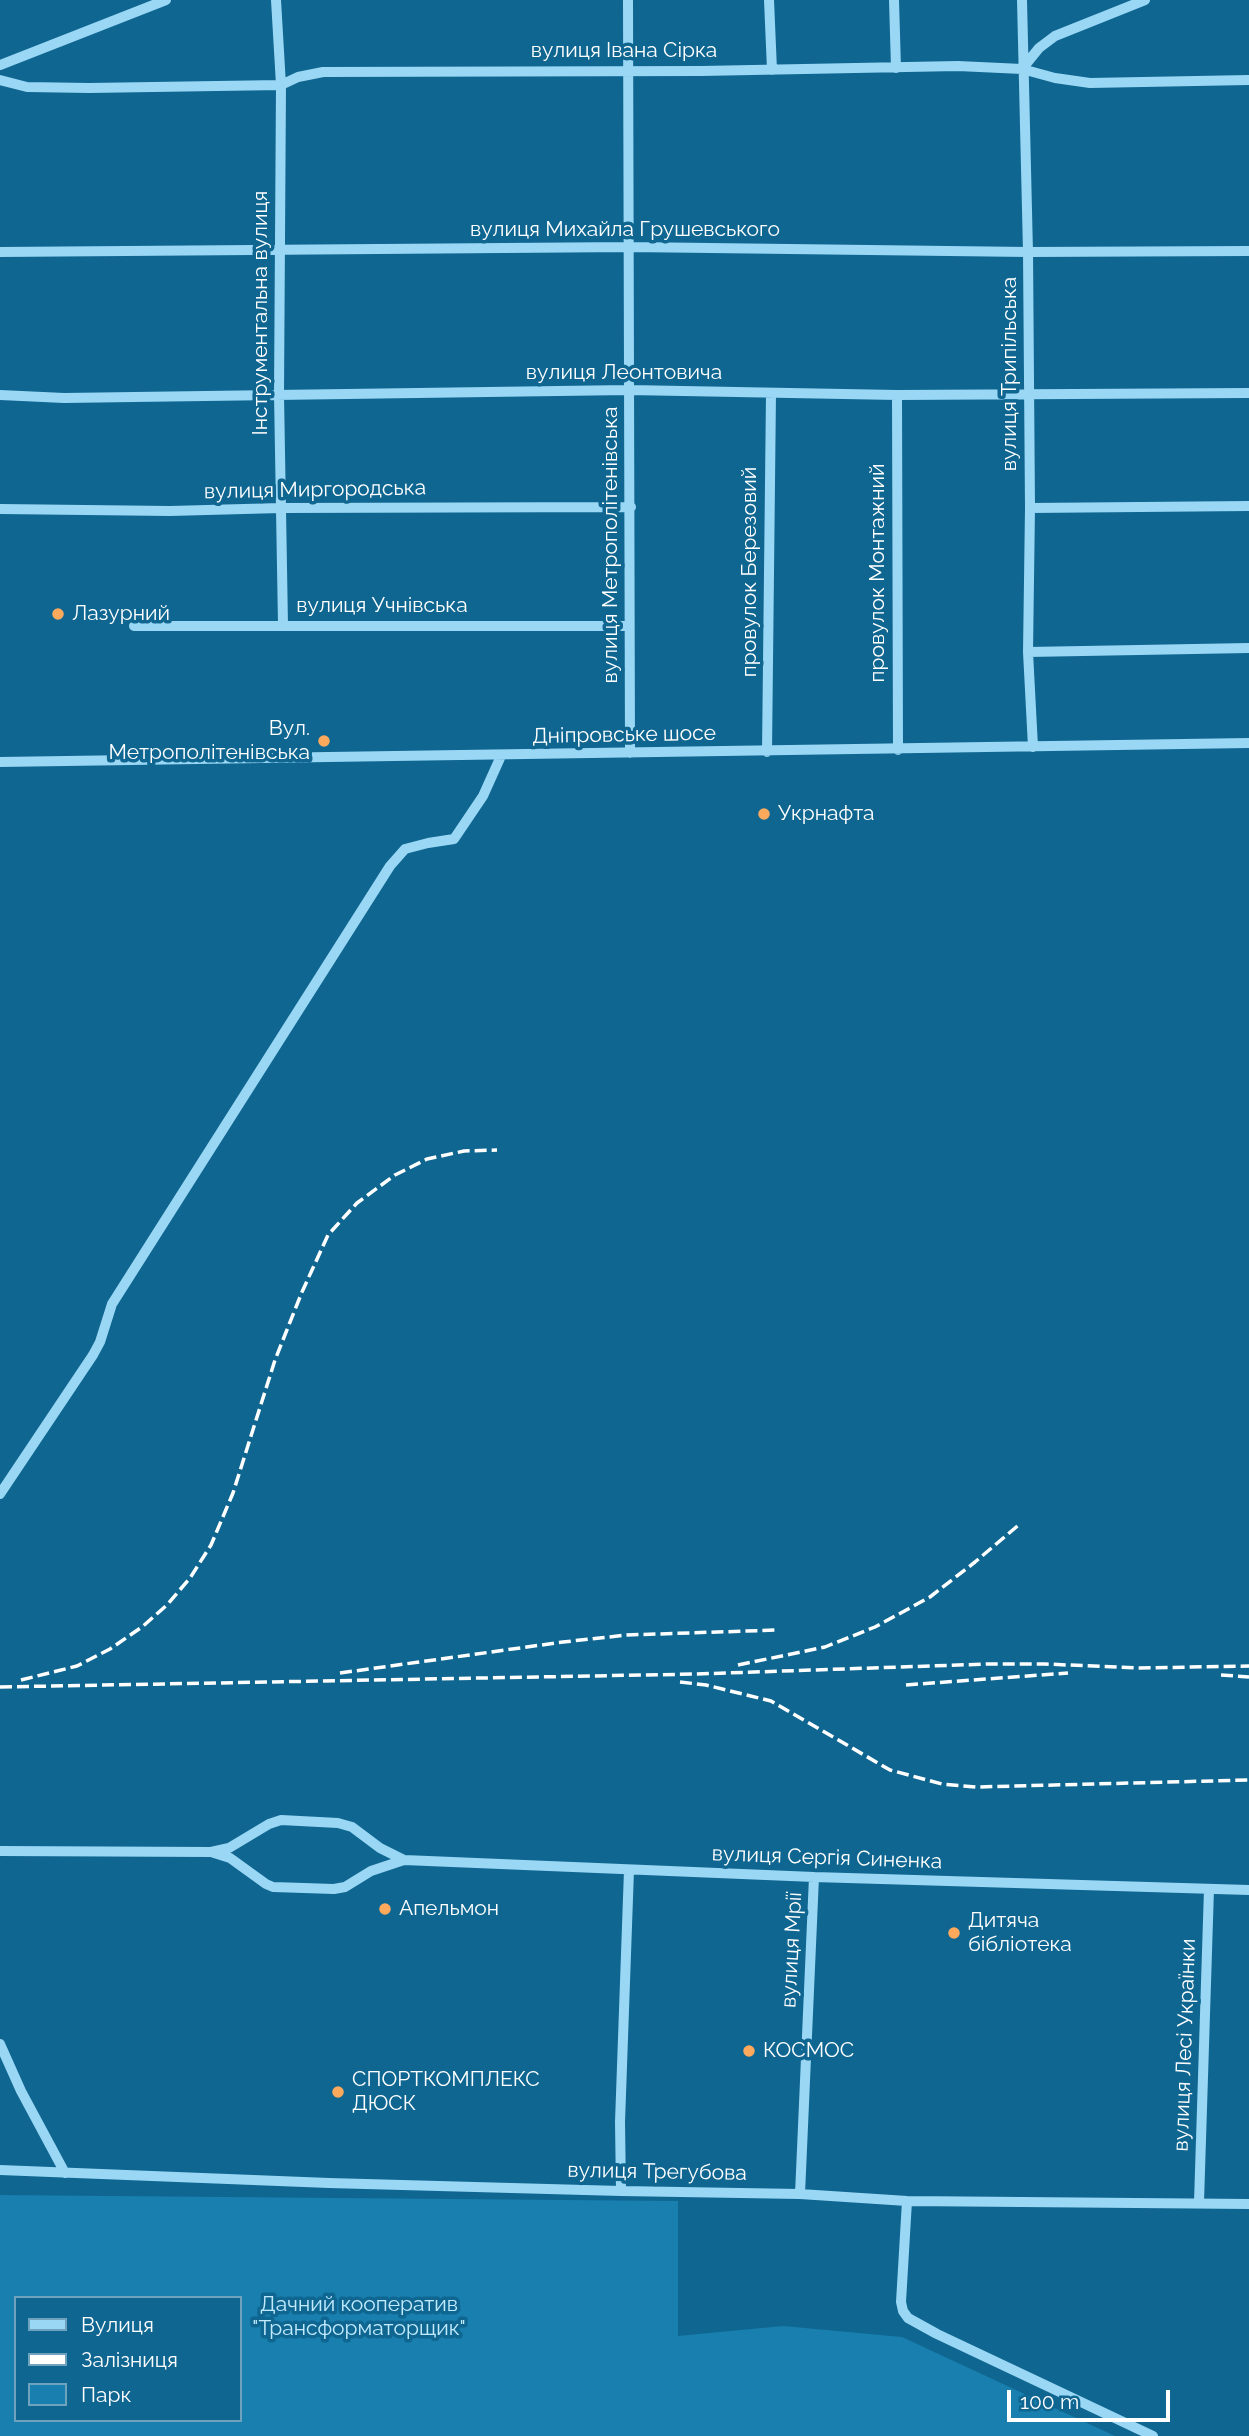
<!DOCTYPE html>
<html>
<head>
<meta charset="utf-8">
<style>
	body { margin:0 }
	#map { position:relative; width:1249px; height:2436px; overflow:hidden; background:#0f6691; font-family:Raleway,sans-serif }
	canvas { display:block }
	.legend { position:absolute; left:14px; top:2296px; width:228px; height:126px; box-sizing:border-box; background:#0f6691; border:2px solid #6fa3bd; margin:0; padding:9px 12px; list-style:none; font-size:21px; color:#fff }
	.legend li { display:flex; align-items:center; gap:14px; height:35px }
	.legend b { width:35px; border:2px solid #6fa3bd }
	.scale { position:absolute; left:1007px; top:2390px; width:163px; height:32px; box-sizing:border-box; border:4px solid #fff; border-top:0; padding-left:9px; font-size:21px; line-height:24px; white-space:nowrap; color:#fff; -webkit-text-stroke:5px #0f6691; paint-order:stroke }
</style>
</head>
<body>
<div id="map">
<canvas width="1249" height="2436"></canvas>
<ul class="legend">
<li><b style="height:9px;background:#99d7f4"></b>Вулиця</li>
<li><b style="height:9px;background:#fff"></b>Залізниця</li>
<li><b style="height:19px;background:#197fae"></b>Парк</li>
</ul>
<div class="scale">100 m</div>
</div>
<script>
const context = document.querySelector('canvas').getContext('2d');
context.lineJoin = 'round';
function fillPath(path, color) {
  context.fillStyle = color;
  context.fill(path, 'evenodd');
}
function poly(rows) {
  const path = new Path2D();
  for (const r of rows) {
    path.moveTo(r[0], r[1]);
    for (let i = 2; i < r.length; i += 2) path.lineTo(r[i], r[i + 1]);
  }
  return path;
}
function trace(path, color, width, dash) {
  context.strokeStyle = color;
  context.lineWidth = width;
  context.lineCap = dash ? 'butt' : 'round';
  context.setLineDash(dash || []);
  context.stroke(path);
}
function drawText(font, color, halo, rows, align = 'center') {
  context.font = font + ' Raleway,sans-serif';
  context.lineWidth = 7;
  context.setLineDash([]);
  context.textBaseline = 'middle';
  context.strokeStyle = halo;
  context.fillStyle = color;
  for (const [text, x, y, turn = 0] of rows) {
    context.save();
    context.translate(x, y);
    context.rotate((+turn || 0) * Math.PI / 180);
    context.textAlign = isNaN(turn) ? turn : align;
    if (halo) context.strokeText(text, 0, 0);
    context.fillText(text, 0, 0);
    context.restore();
  }
}
fillPath(poly([
	[0,2195,678,2201,678,2336,783,2326,902,2337,1115,2436,0,2436],
	[16,2298,240,2298,240,2420,16,2420]
]), '#197fae');
trace(poly([
	[276,0,281,85,279,394,283,625],
	[628,0,630,753],
	[769,0,772,70],
	[894,0,896,68],
	[1022,0,1028,252,1030,508,1028,652,1033,747],
	[0,65,166,0],
	[1022,69,1039,48,1055,36,1145,0],
	[0,80,27,87,89,88,281,85,298,77,323,72,701,71,958,66,1022,69,1055,78,1090,83,1249,80],
	[0,252,630,247,1028,252,1249,251],
	[0,395,64,398,629,390,897,395,1249,393],
	[897,395,898,750],
	[1030,508,1249,506],
	[0,509,170,511,281,508,631,507],
	[134,626,629,626],
	[1028,652,1249,648],
	[767,752,771,393],
	[0,762,1249,743],
	[0,1494,93,1355,100,1342,112,1304,390,866,405,849,428,843,454,839,483,796,501,756],
	[0,1851,211,1852,229,1848,269,1824,281,1820,338,1823,352,1827,380,1848,404,1860],
	[211,1852,230,1858,266,1884,273,1887,334,1889,345,1887,371,1871,404,1860,814,1877,1249,1890],
	[0,2044,21,2091,65,2173],
	[0,2170,329,2183,621,2191,800,2194,907,2201,1249,2204],
	[621,2191,620,2122,629,1870],
	[800,2194,814,1877],
	[907,2201,901,2302,903,2311,908,2318,937,2334,1153,2436],
	[1199,2202,1209,1889]
]), '#99d7f4', 10);
trace(poly([
	[738,1665,825,1647,875,1627,930,1597,975,1562,1021,1523],
	[340,1673,563,1642,627,1635,778,1630],
	[1221,1675,1249,1677],
	[21,1680,77,1666,110,1649,142,1627,167,1605,190,1578,211,1545,233,1493,275,1360,302,1292,328,1235,357,1203,395,1175,427,1159,464,1151,497,1150],
	[680,1682,706,1685,771,1701,890,1770,942,1784,976,1787,1249,1780],
	[906,1685,1068,1673],
	[0,1687,697,1674,989,1664,1045,1664,1139,1668,1249,1666]
]), '#fff', 3.5, [12, 5]);
for (const [x, y, r, color] of [
	[58,614,7,"#ffa95c"],
	[324,741,7,"#ffa95c"],
	[764,814,7,"#ffa95c"],
	[385,1909,7,"#ffa95c"],
	[954,1933,7,"#ffa95c"],
	[749,2051,7,"#ffa95c"],
	[338,2092,7,"#ffa95c"]
]) {
  const dot = new Path2D();
  dot.arc(x, y, r, 0, 2 * Math.PI);
  context.fillStyle = color;
  context.fill(dot);
  trace(dot, '#0f6691', 2.5);
}
drawText('21px', '#fff', '#0f6691', [
	["вулиця Івана Сірка",624,51],
	["вулиця Михайла Грушевського",625,230],
	["Інструментальна вулиця",261,313,-90],
	["вулиця Леонтовича",624,373],
	["вулиця Трипільська",1010,374,-90],
	["вулиця Миргородська",315,490,-1],
	["вулиця Метрополітенівська",611,545,-90],
	["провулок Березовий",750,572,-90],
	["провулок Монтажний",878,573,-90],
	["вулиця Учнівська",382,606],
	["Дніпровське шосе",624,735,-1],
	["вулиця Сергія Синенка",827,1858,2],
	["вулиця Мрії",792,1950,-87],
	["вулиця Лесі Українки",1185,2045,-88],
	["вулиця Трегубова",657,2172,1]
]);
drawText('21px', '#fff', '#0f6691', [
	["Лазурний",72,614],
	["Вул.",310,729,"right"],
	["Метрополітенівська",310,753,"right"],
	["Укрнафта",778,814],
	["Апельмон",399,1909],
	["Дитяча",968,1921],
	["бібліотека",968,1945],
	["КОСМОС",763,2051],
	["СПОРТКОМПЛЕКС",352,2080],
	["ДЮСК",352,2104]
], 'left');
drawText('21px', '#c1ebfe', '#0f6691', [
	["Дачний кооператив",359,2305],
	["\"Трансформаторщик\"",359,2329]
]);
</script>
</body>
</html>
